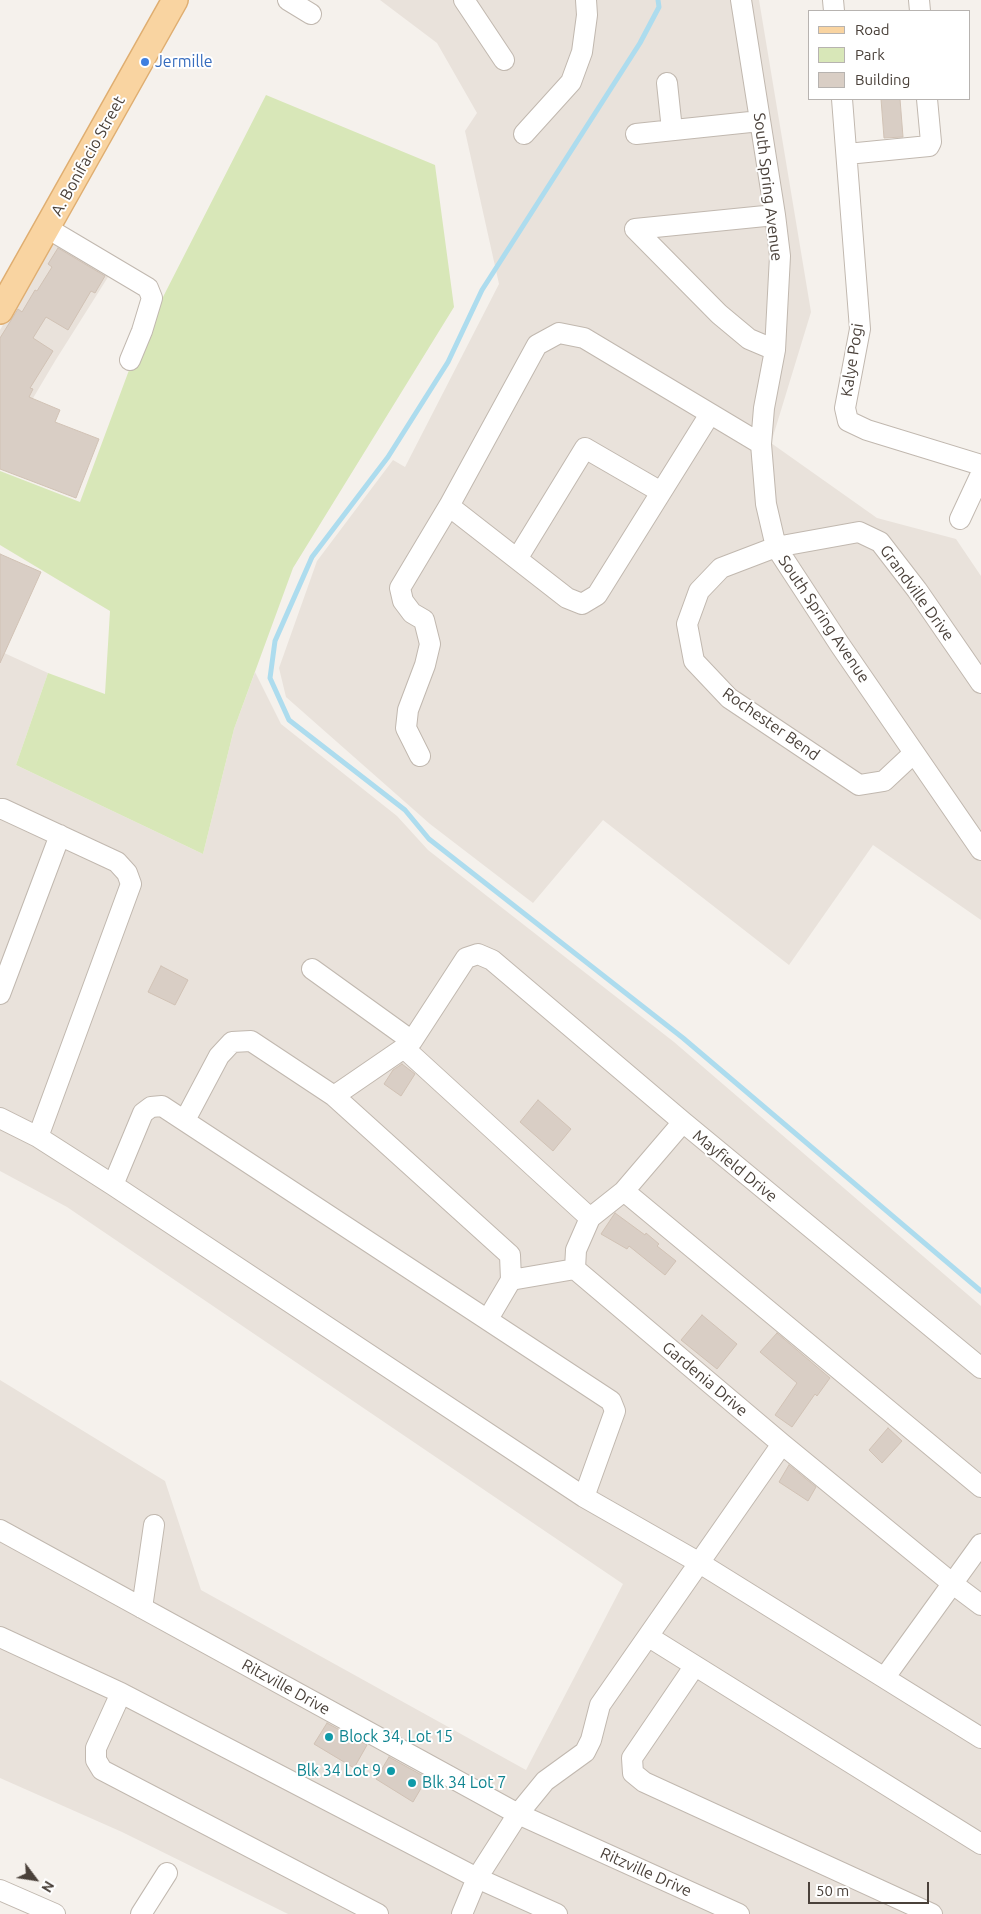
<!DOCTYPE html>
<html>
<head>
<meta charset="utf-8">
<style>
	body { margin:0 }
	#map { position:relative; width:981px; height:1914px; overflow:hidden; background:#f5f1ec; font-family:Ubuntu,sans-serif }
	canvas { display:block }
	.legend { position:absolute; left:808px; top:10px; width:162px; height:90px; box-sizing:border-box; background:#fff; border:1px solid #b7b3b0; margin:0; padding:6px 9px; list-style:none; font-size:15px; color:#4a413a }
	.legend li { display:flex; align-items:center; gap:10px; height:25px }
	.legend b { width:25px; border:1px solid #b7b3b0 }
	.north { position:absolute; left:10px; top:1854px; width:50px; height:50px; -webkit-text-stroke:4px #fff; paint-order:stroke; rotate:121deg; font-size:14px; font-weight:700; line-height:20px; text-align:center; color:#4a413a }
	.north::after { content:''; display:block; margin:auto; width:18px; height:22px; background:#4a413a; clip-path:polygon(50% 0,100% 100%,50% 72%,0 100%) }
	.scale { position:absolute; left:808px; top:1882px; width:121px; height:22px; box-sizing:border-box; border:2px solid #4a413a; border-top:0; padding-left:6px; font-size:15px; line-height:18px; white-space:nowrap; color:#4a413a; -webkit-text-stroke:4px #fff; paint-order:stroke }
</style>
</head>
<body>
<div id="map">
<canvas width="981" height="1914"></canvas>
<ul class="legend">
<li><b style="height:6px;background:#f9d4a1"></b>Road</li>
<li><b style="height:14px;background:#d8e7b8"></b>Park</li>
<li><b style="height:14px;background:#d9cec5"></b>Building</li>
</ul>
<div class="north">N</div>
<div class="scale">50 m</div>
</div>
<script>
const context = document.querySelector('canvas').getContext('2d');
context.lineJoin = 'round';
function fillPath(path, color) {
  context.fillStyle = color;
  context.fill(path, 'evenodd');
}
function poly(rows) {
  const path = new Path2D();
  for (const r of rows) {
    path.moveTo(r[0], r[1]);
    for (let i = 2; i < r.length; i += 2) path.lineTo(r[i], r[i + 1]);
  }
  return path;
}
function trace(path, color, width, dash) {
  context.strokeStyle = color;
  context.lineWidth = width;
  context.lineCap = dash ? 'butt' : 'round';
  context.setLineDash(dash || []);
  context.stroke(path);
}
function drawText(font, color, halo, rows, align = 'center') {
  context.font = font + ' Ubuntu,sans-serif';
  context.lineWidth = 4;
  context.setLineDash([]);
  context.textBaseline = 'middle';
  context.strokeStyle = halo;
  context.fillStyle = color;
  for (const [text, x, y, turn = 0] of rows) {
    context.save();
    context.translate(x, y);
    context.rotate((+turn || 0) * Math.PI / 180);
    context.textAlign = isNaN(turn) ? turn : align;
    if (halo) context.strokeText(text, 0, 0);
    context.fillText(text, 0, 0);
    context.restore();
  }
}
fillPath(poly([
	[380,0,759,0,811,312,771,443,877,518,956,539,981,576,981,920,873,845,789,965,603,820,533,903,430,824,286,697,279,668,317,561,393,460,405,467,499,284,465,131,477,113,437,43],
	[58,232,115,266,55,361,13,432,0,425,0,330],
	[2,652,48,673,16,765,203,854,234,729,255,672,281,724,397,816,428,850,674,1042,981,1306,981,1914,288,1914,122,1832,0,1778,0,1380,165,1481,201,1590,526,1770,623,1584,67,1207,0,1171,0,656]
]), '#e9e2db');
fillPath(poly([
	[266,95,435,165,454,307,293,568,234,729,203,854,16,765,48,673,105,694,110,611,0,545,0,471,80,502,138,346]
]), '#d8e7b8');
trace(poly([
	[658,0,659,7,640,43,482,290,448,362,388,457,312,557,275,641,270,678,289,720,405,810,429,839,683,1038,981,1291]
]), '#addcee', 5);
const building = poly([
	[881,99,900,99,903,137,884,138,881,99],
	[58,248,105,276,95,293,91,291,68,330,46,317,33,338,53,351,30,388,33,389,29,397,60,410,55,422,99,439,76,498,0,469,0,338,18,309,22,312,35,290,37,291,52,267,48,264,58,248],
	[0,554,41,572,0,663,0,554],
	[161,966,188,980,175,1005,148,992,161,966],
	[402,1064,415,1074,401,1096,384,1084,393,1070,402,1064],
	[538,1100,571,1129,553,1151,520,1122,538,1100],
	[615,1213,645,1235,646,1233,659,1244,657,1246,676,1261,665,1275,629,1246,627,1249,601,1234,615,1213],
	[702,1315,737,1344,717,1369,681,1340,702,1315],
	[777,1333,830,1378,817,1396,815,1394,792,1427,775,1415,797,1383,760,1352,777,1333],
	[888,1428,902,1441,882,1463,869,1450,888,1428],
	[789,1465,816,1487,808,1501,779,1482,789,1465],
	[327,1723,367,1745,354,1768,314,1744,327,1723],
	[389,1757,427,1778,413,1802,376,1779,389,1757]
]);
fillPath(building, '#d9cec5');
trace(building, '#d1c2b5', 1);
const minor = poly([
	[288,0,311,14],
	[464,0,504,60],
	[741,0,775,215,780,256,775,350,764,408,761,444,766,504,776,547,840,645,981,850],
	[833,0,834,11],
	[919,0,920,11],
	[667,83,672,130],
	[842,99,860,329,845,408,848,421,867,430,981,465],
	[524,134,571,82,582,52,587,15,586,0],
	[636,134,760,121],
	[847,154,929,146,931,142,927,99],
	[47,228,148,288,152,298,142,331,130,360],
	[635,229,719,314,749,339,775,350],
	[635,229,775,215],
	[449,506,567,598,582,604,597,595,710,414],
	[960,519,981,474],
	[517,559,585,448,661,492],
	[914,753,884,781,859,785,729,698,694,661,687,624,699,591,721,568,776,547,859,532,880,542,917,590,981,683],
	[420,756,406,728,408,710,425,665,430,644,424,620,412,613,403,601,400,588,449,506,537,345,559,333,584,338,761,444],
	[0,809,3,809,117,862,127,873,131,884,38,1137],
	[312,969,412,1041],
	[0,994,60,835],
	[334,1096,404,1048],
	[0,1118,38,1137,113,1185,584,1497,698,1562,981,1738],
	[185,1120,219,1056,232,1042,251,1041,334,1096,510,1255,511,1280,488,1319],
	[683,1122,624,1191,590,1218,576,1250,575,1269,782,1444,953,1584,981,1605],
	[113,1185,143,1113,151,1107,162,1106,611,1401,615,1411,584,1497],
	[624,1191,981,1487],
	[590,1218,404,1048,412,1041,466,958,478,954,492,960,683,1122,981,1368],
	[511,1280,575,1269],
	[0,1530,518,1814,739,1914],
	[142,1608,154,1525],
	[0,1637,121,1693,477,1878,557,1914],
	[649,1637,981,1844],
	[694,1667,632,1758,633,1773,644,1782,932,1914],
	[885,1677,981,1544],
	[121,1693,96,1748,96,1760,102,1770,378,1914],
	[0,1890,55,1914],
	[141,1914,167,1873],
	[462,1914,477,1878,518,1814,545,1781,585,1752,591,1740,600,1705,782,1444]
]);
const major = poly([
	[0,311,175,0]
]);
trace(minor, '#c1b8af', 22);
trace(major, '#dfae71', 28);
trace(minor, '#fff', 20);
trace(major, '#f9d4a1', 25);
for (const [x, y, r, color] of [
	[145,62,5,"#3f7fe0"],
	[329,1737,5,"#0f9aa8"],
	[391,1771,5,"#0f9aa8"],
	[412,1783,5,"#0f9aa8"]
]) {
  const dot = new Path2D();
  dot.arc(x, y, r, 0, 2 * Math.PI);
  context.fillStyle = color;
  context.fill(dot);
  trace(dot, '#fff', 2);
}
drawText('16px', '#366cbe', '#fff', [
	["Jermille",155,62]
], 'left');
drawText('16px', '#4a413a', '#fff', [
	["A. Bonifacio Street",88,156,-61],
	["South Spring Avenue",768,187,83],
	["Kalye Pogi",852,360,-81],
	["Grandville Drive",917,593,54],
	["South Spring Avenue",824,619,56],
	["Rochester Bend",771,724,35],
	["Mayfield Drive",735,1166,39],
	["Gardenia Drive",705,1379,40],
	["Ritzville Drive",286,1687,29],
	["Ritzville Drive",646,1872,24]
]);
drawText('16px', '#0d838f', '#fff', [
	["Block 34, Lot 15",339,1737],
	["Blk 34 Lot 9",381,1771,"right"],
	["Blk 34 Lot 7",422,1783]
], 'left');
</script>
</body>
</html>
